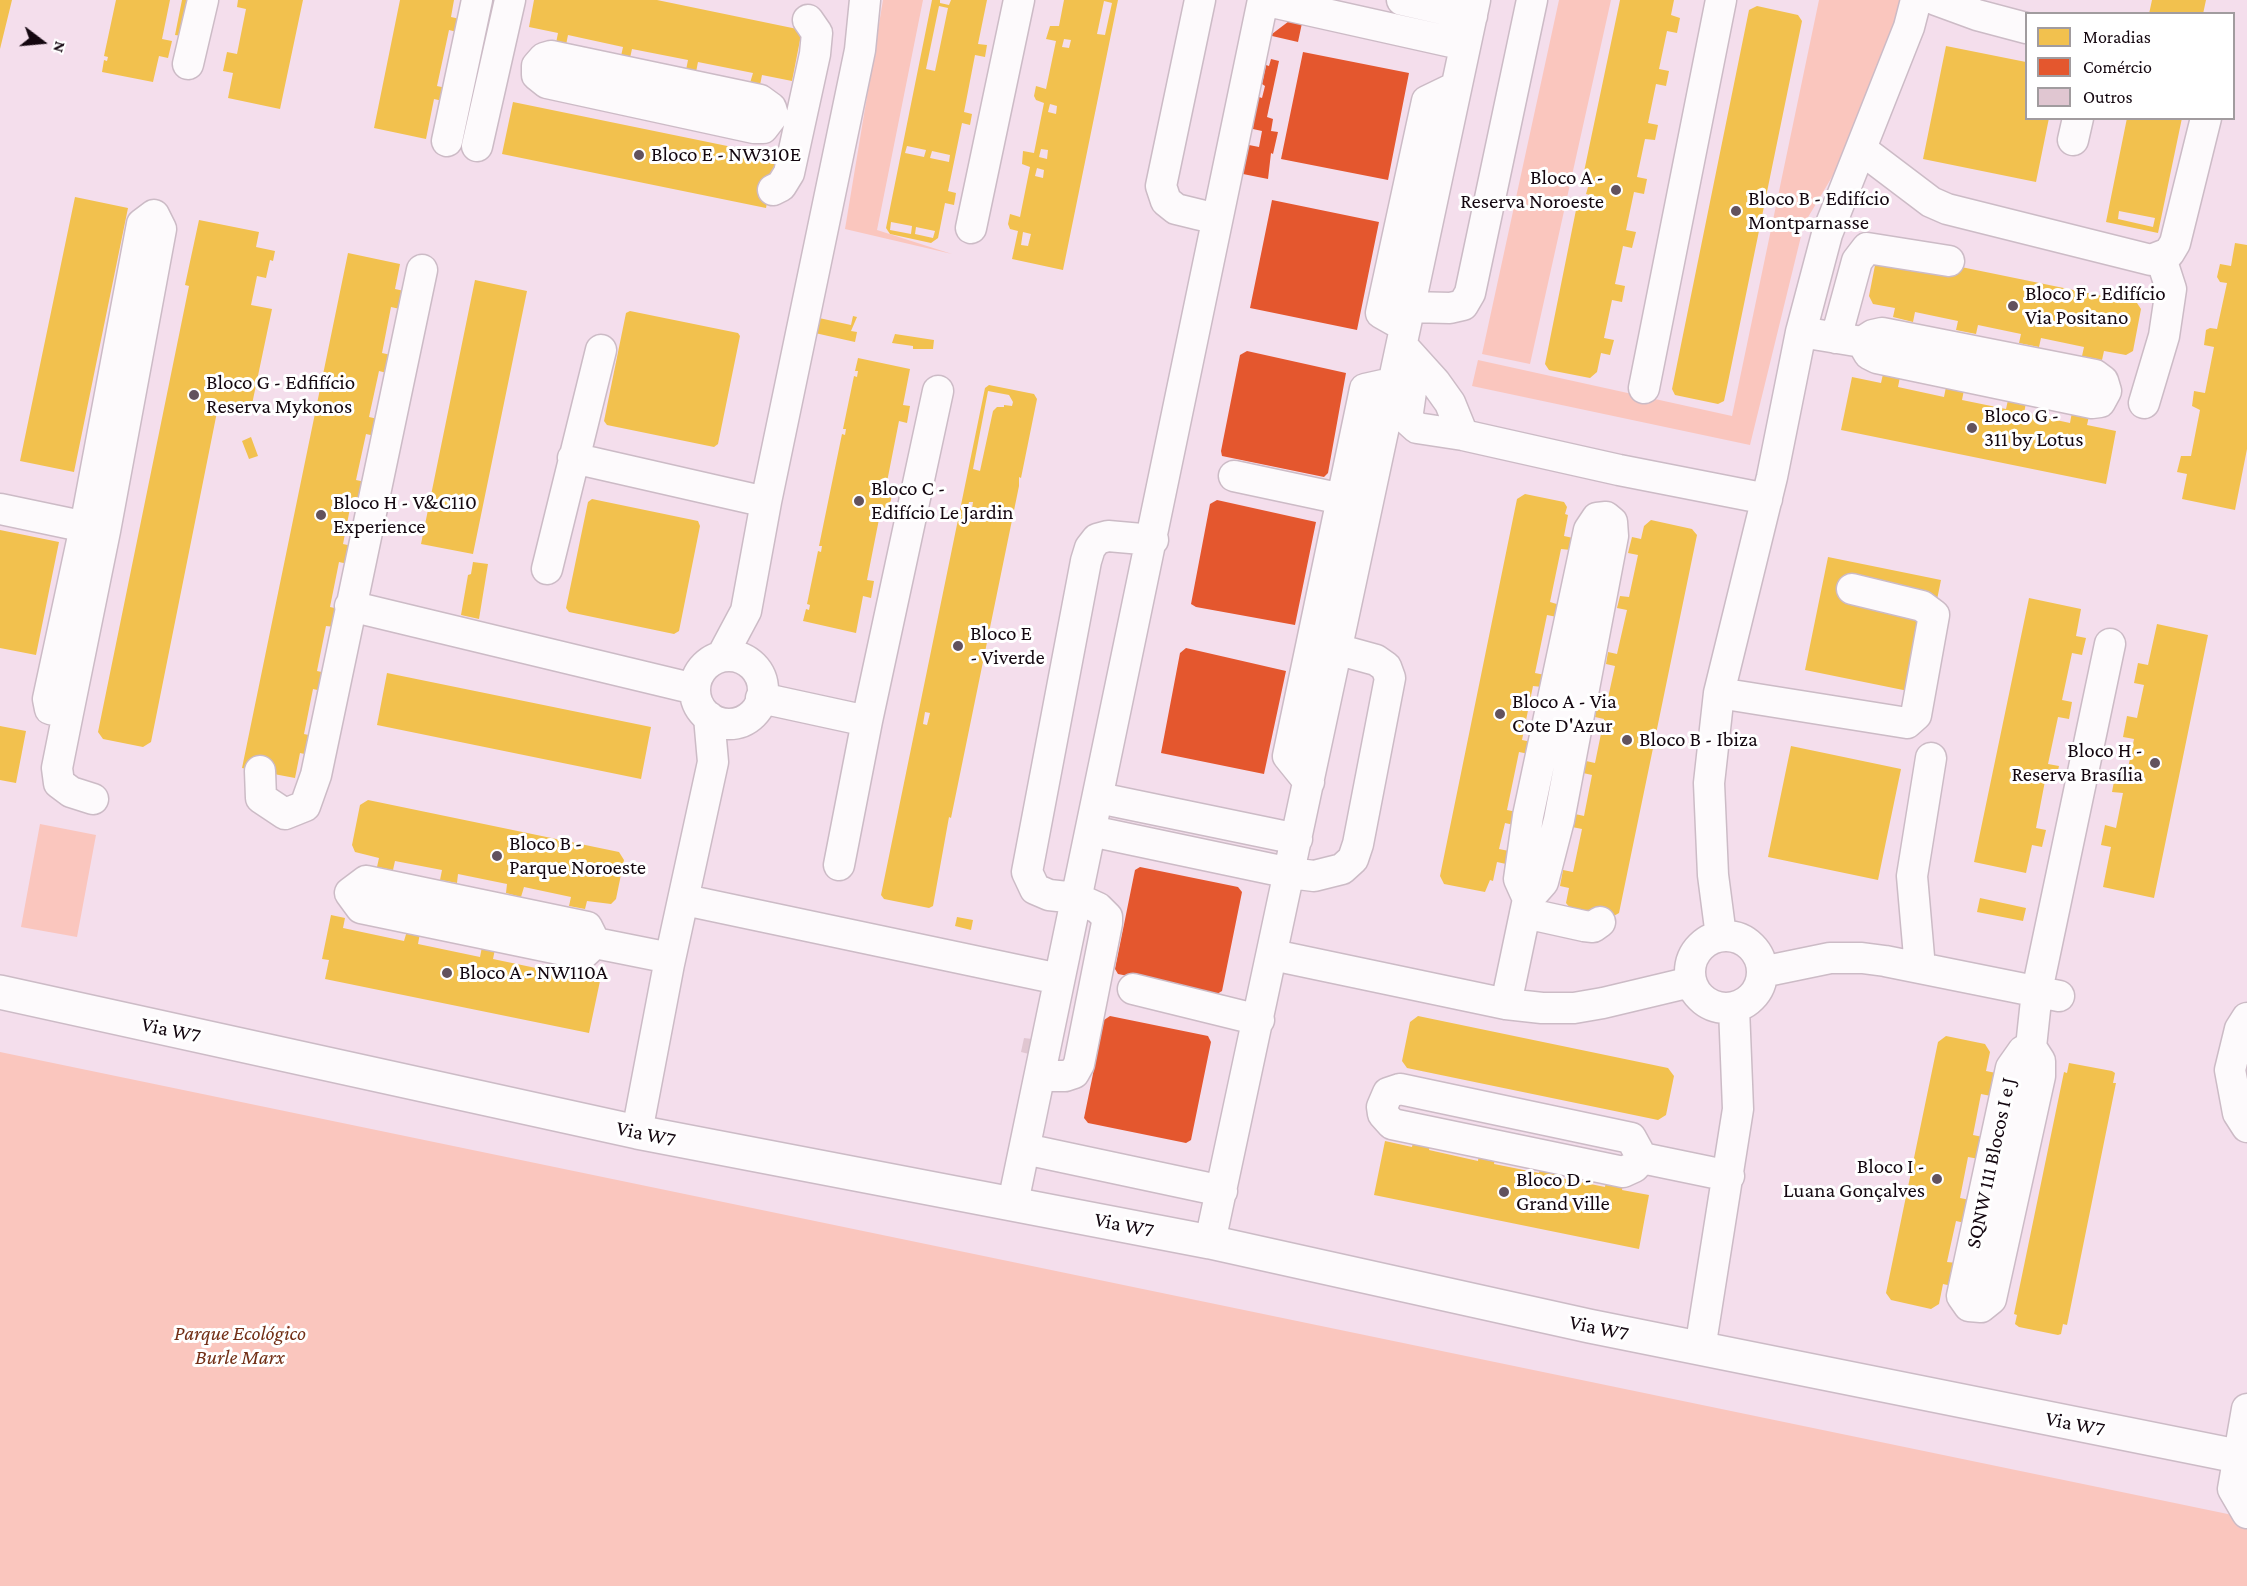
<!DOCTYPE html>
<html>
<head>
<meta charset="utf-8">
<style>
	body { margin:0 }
	#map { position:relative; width:2247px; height:1586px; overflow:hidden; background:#f4deec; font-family:"Crimson Pro",serif }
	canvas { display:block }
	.legend { position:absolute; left:2025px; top:12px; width:210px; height:108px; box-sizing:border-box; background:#fff; border:2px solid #a19c9f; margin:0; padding:8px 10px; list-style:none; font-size:18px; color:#140710 }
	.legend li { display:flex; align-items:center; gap:12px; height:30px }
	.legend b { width:30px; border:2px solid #a19c9f }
	.north { position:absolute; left:12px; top:12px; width:60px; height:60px; -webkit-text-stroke:4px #fff; paint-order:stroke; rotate:106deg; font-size:16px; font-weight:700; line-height:24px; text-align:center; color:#140710 }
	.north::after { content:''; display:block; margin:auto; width:21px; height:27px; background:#140710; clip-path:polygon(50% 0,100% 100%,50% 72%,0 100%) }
</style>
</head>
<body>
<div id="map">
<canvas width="2247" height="1586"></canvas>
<ul class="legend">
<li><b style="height:16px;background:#f2c14e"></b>Moradias</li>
<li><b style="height:16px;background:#e4572e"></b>Comércio</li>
<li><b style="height:16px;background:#e0c6d1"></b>Outros</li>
</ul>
<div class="north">N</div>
</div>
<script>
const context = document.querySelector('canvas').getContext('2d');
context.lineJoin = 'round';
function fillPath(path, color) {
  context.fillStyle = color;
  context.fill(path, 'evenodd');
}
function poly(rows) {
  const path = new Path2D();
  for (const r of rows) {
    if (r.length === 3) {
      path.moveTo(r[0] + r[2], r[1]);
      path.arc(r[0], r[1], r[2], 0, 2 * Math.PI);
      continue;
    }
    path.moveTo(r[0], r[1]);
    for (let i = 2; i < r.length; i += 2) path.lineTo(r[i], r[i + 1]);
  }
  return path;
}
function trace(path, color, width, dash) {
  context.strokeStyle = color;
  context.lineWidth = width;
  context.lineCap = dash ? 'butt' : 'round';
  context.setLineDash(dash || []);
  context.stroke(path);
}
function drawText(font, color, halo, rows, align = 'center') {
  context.font = font + ' "Crimson Pro",serif';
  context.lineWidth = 6;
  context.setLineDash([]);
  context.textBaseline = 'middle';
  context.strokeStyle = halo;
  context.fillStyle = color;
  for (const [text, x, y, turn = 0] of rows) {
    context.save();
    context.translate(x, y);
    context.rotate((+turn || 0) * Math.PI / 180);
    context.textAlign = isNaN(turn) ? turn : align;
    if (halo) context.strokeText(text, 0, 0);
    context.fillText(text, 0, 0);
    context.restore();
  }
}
fillPath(poly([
	[883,0,923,0,877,230,952,254,845,229],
	[1559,0,1611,0,1530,364,1482,354],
	[1819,0,1920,0,1851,145,1804,224,1750,445,1472,386,1478,360,1732,416],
	[40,824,96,835,77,937,21,927],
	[0,1052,2247,1518,2247,1586,0,1586]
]), '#fac6be');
fillPath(poly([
	[0,0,12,0,0,49],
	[116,0,170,0,162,39,172,41,168,58,159,56,153,82,102,72,104,60,107,61,108,57,104,56],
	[182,0,197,0,190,37,175,35],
	[238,0,303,0,280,109,228,98,233,73,223,71,227,52,237,54,246,9,237,7],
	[400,0,454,0,451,17,460,19,457,32,449,30,437,86,446,88,443,101,434,99,426,139,374,128],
	[534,0,657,0,802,30,792,81,762,75,760,85,750,83,753,73,698,62,696,72,686,70,688,60,632,49,630,58,621,56,623,47,568,35,566,45,556,43,558,33,529,27],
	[932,0,940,0,940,3,949,5,951,0,987,0,978,44,987,45,985,57,975,55,964,112,972,114,970,125,962,123,948,191,956,193,954,205,945,203,938,238,931,243,890,234,886,228],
	[939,6,948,8,935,71,926,69],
	[907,146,926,150,924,157,905,153],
	[932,151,950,155,949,162,930,158],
	[891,222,912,226,911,234,890,230],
	[916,227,935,231,933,238,915,234],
	[1064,0,1118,0,1063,270,1012,259,1018,231,1010,229,1008,224,1010,214,1020,217,1030,167,1022,164,1023,151,1034,153,1044,103,1036,100,1034,96,1036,86,1046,89,1056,41,1046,39,1050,26,1059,26],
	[1104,1,1112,3,1105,35,1097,34],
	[1064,39,1071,40,1069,48,1062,47],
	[1050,104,1057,106,1056,114,1048,112],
	[1041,149,1048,150,1047,159,1039,157],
	[1037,168,1044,170,1043,178,1035,176],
	[1023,232,1031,234,1028,246,1021,245],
	[1620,0,1674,0,1671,15,1680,18,1677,33,1667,31,1659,69,1669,71,1666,86,1656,84,1648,123,1658,125,1655,140,1645,139,1637,177,1647,179,1644,194,1634,192,1626,230,1636,232,1632,248,1623,246,1615,284,1625,286,1622,302,1612,300,1604,338,1614,340,1610,355,1601,353,1597,372,1590,378,1549,370,1545,364,1578,200,1592,202,1593,196,1586,194,1588,187,1581,186],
	[2152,0,2206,0,2203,14,2149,14],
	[1757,6,1798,15,1802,21,1727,387,1724,401,1718,404,1675,395,1672,389,1749,10],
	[1946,46,2026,62,2026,118,2049,118,2036,182,1923,159],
	[513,102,776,156,766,208,502,154],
	[2127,118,2182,118,2158,233,2106,222],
	[2119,211,2155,218,2153,227,2118,219],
	[75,197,128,208,74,472,20,461],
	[199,220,259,232,256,247,275,251,273,261,270,260,266,278,257,276,251,305,272,309,251,409,219,402,151,742,143,747,103,739,98,732,189,286,185,285],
	[2235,243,2247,245,2247,449,2235,510,2182,499,2187,474,2177,472,2181,456,2191,456,2200,410,2192,406,2194,391,2205,393,2214,347,2204,345,2206,330,2210,328,2217,329,2227,283,2220,282,2217,277,2220,264,2231,266],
	[1883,251,2137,303,2141,309,2133,351,2126,355,2104,351,2102,360,2082,356,2084,347,2041,338,2039,347,2019,343,2021,334,1978,325,1976,334,1956,330,1958,321,1915,312,1913,322,1893,317,1895,308,1873,304,1869,296,1877,255],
	[348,253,400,264,395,289,404,291,400,309,391,307,382,353,391,355,387,373,379,371,369,417,378,419,375,436,366,434,356,480,365,482,361,500,352,498,343,544,352,546,348,564,339,562,330,607,339,609,335,627,326,626,317,671,326,673,322,691,313,689,304,734,313,736,309,755,300,753,295,778,242,768],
	[475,280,527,291,473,554,421,544],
	[630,311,738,333,740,336,718,444,714,447,607,425,604,421,626,313],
	[853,316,857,317,851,331,857,332,855,342,815,333,819,318,851,325],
	[895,334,934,340,933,349,913,349,913,346,892,343],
	[858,358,910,369,903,405,910,406,907,423,899,421,885,492,892,494,889,510,881,509,867,580,874,581,871,598,863,596,856,633,803,621,806,609,809,610,810,605,807,604,818,551,821,552,822,546,819,546,842,434,845,435,846,429,843,429,854,376,857,377,858,371,855,371],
	[1883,374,1900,377,1898,387,1944,397,1946,387,1964,390,1962,400,2006,409,2008,400,2026,403,2024,413,2070,423,2072,412,2089,416,2087,425,2116,431,2106,484,1841,430,1852,377,1881,383],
	[989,385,1034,394,1037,399,1021,478,1019,477,1019,486,951,818,949,817,933,906,929,908,884,899,881,895,985,388],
	[988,391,1009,395,1013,402,1012,406,1004,405,1004,407,997,407,993,411,980,471,973,469],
	[969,502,973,502,971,515,966,514],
	[925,712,930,713,927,725,923,724],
	[251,437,258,456,249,459,242,441],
	[1525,494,1564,502,1567,507,1565,514,1568,515,1564,536,1573,538,1571,550,1561,549,1550,602,1560,605,1557,617,1547,615,1535,673,1545,675,1542,687,1533,686,1522,740,1531,742,1529,754,1519,752,1507,810,1517,812,1514,825,1505,823,1499,849,1509,851,1506,864,1497,862,1493,881,1490,880,1485,892,1444,884,1440,876,1517,499],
	[592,499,698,521,700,526,679,631,674,634,569,612,566,608,588,502],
	[1651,520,1692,529,1697,535,1619,913,1612,917,1571,909,1566,903,1569,888,1560,886,1563,870,1573,872,1582,829,1572,827,1575,814,1584,816,1592,775,1583,773,1586,761,1595,763,1604,719,1595,717,1597,705,1606,707,1615,666,1606,664,1608,652,1617,654,1627,610,1617,608,1620,596,1629,597,1638,555,1628,553,1632,537,1641,539,1644,526],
	[0,530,59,542,36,655,0,648],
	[1828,557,1941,580,1918,693,1805,670],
	[473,562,488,564,479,619,461,615,468,575,471,574],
	[2029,598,2081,609,2076,636,2086,638,2082,655,2072,653,2062,700,2072,702,2069,719,2058,717,2048,764,2059,766,2055,783,2045,781,2036,828,2046,830,2042,847,2032,845,2026,873,1974,862],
	[2157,624,2208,635,2154,898,2103,887,2111,847,2101,845,2105,825,2116,828,2123,793,2112,792,2116,771,2127,773,2134,739,2123,737,2127,716,2137,718,2144,685,2134,683,2138,663,2148,665],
	[387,673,651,727,641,779,377,725],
	[0,726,26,731,16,783,0,780],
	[1791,746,1901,769,1878,880,1768,857],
	[368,800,619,852,624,860,616,899,611,904,587,901,585,909,569,906,571,897,524,887,521,897,506,893,507,884,458,874,457,883,440,880,442,870,395,861,393,870,377,867,379,858,355,852,352,845,360,805],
	[1980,898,2026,908,2023,921,1977,912],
	[331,915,345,918,343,928,404,941,407,931,420,933,418,944,480,957,482,947,495,949,493,959,555,972,557,962,570,964,568,975,600,981,589,1033,325,979,329,960,322,959],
	[957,917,973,920,971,930,955,926],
	[1418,1016,1668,1068,1674,1076,1666,1115,1658,1120,1407,1068,1402,1061,1410,1022],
	[1946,1036,1985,1044,1990,1052,1986,1071,1996,1073,1991,1096,1981,1094,1973,1135,1983,1137,1979,1159,1968,1157,1960,1198,1970,1200,1965,1223,1956,1221,1947,1262,1957,1263,1952,1286,1943,1284,1939,1304,1931,1309,1891,1300,1886,1293,1938,1042],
	[2069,1063,2112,1071,2115,1073,2113,1083,2116,1083,2067,1325,2063,1324,2061,1334,2058,1335,2019,1327,2015,1324,2017,1315,2014,1314,2064,1072,2067,1073],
	[1385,1141,1412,1147,1413,1142,1430,1145,1429,1150,1478,1161,1479,1154,1495,1158,1494,1164,1539,1173,1541,1167,1557,1171,1556,1177,1605,1187,1606,1181,1623,1184,1622,1190,1649,1195,1639,1249,1374,1195]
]), '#f2c14e');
fillPath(poly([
	[1305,9,1298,42,1272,36,1272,34],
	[1303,52,1409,73,1388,180,1281,159],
	[1271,59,1279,61,1267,117,1273,119,1271,131,1278,132,1273,154,1271,153,1268,179,1243,174,1249,145,1259,147,1262,131,1253,129,1254,114,1259,97,1262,98,1265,86,1262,84,1266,65,1269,66],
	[1272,200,1379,222,1357,330,1250,308],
	[1247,351,1346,373,1328,473,1324,477,1222,456,1221,451,1240,355],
	[1217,500,1316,522,1295,625,1196,607,1191,604,1210,504],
	[1186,648,1286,671,1264,774,1161,753,1180,653],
	[1140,867,1238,887,1242,892,1222,991,1217,994,1118,974,1115,969,1135,870],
	[1110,1016,1208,1036,1211,1042,1191,1140,1186,1143,1088,1123,1084,1118,1104,1020]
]), '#e4572e');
fillPath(poly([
	[1024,1038,1032,1039,1029,1054,1021,1052]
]), '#e0c6d1');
const minor = poly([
	[1200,0,1161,186,1166,201,1176,209,1217,219],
	[1263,0,1465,45],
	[1402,0,1472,16],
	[1936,0,1977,15,2026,28],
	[551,56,760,100,771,108,773,115,763,128,754,128,547,83,537,75,537,66,544,58,551,56],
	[188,64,203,0],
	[2073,140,2078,118],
	[447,141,477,0],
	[477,146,510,0],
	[1861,149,1931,202,1947,209,2151,260,2169,253,2175,243,2206,118],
	[773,190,781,186,789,173,815,54,817,33,808,20],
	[971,228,1019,0],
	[1409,307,1450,308,1463,305,1470,293,1532,0],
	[1404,326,1381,313,1427,101,1456,87],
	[1801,332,1862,342,1873,335,1882,333,2095,375,2103,381,2106,391,2100,402,2092,403,1877,358,1869,354,1862,342],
	[1836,338,1857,261,1867,248,1949,261],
	[1407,351,1435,382,1450,403,1463,435],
	[1414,371,1407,419,1417,428,1463,435,1619,470,1767,499],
	[1644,388,1721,0],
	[2144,403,2164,336,2171,289,2161,258],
	[573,458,766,502],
	[1234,476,1342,499],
	[0,509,105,531],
	[547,569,601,350],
	[350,606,695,689],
	[722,656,746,611,766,502,860,50,865,0],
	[729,690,34],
	[1719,693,1907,723,1916,715,1934,615,1922,606,1852,589],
	[761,698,867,721],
	[68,713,50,709,48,699,85,527,142,224,154,215,161,229,105,531,68,713,57,768,59,783,71,792,93,799],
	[260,771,261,798,285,814,305,806,316,775,422,270],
	[1309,782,1288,756,1365,389,1392,383],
	[1099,798,1297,839],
	[1091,831,1290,873,1314,876,1342,869,1353,859,1358,844,1390,678,1386,667,1376,660,1336,649],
	[839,865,867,721,938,391],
	[366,881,587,927,595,943,583,954,361,908,350,893,366,881],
	[685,900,1059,979],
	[1525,913,1584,926,1593,927,1600,922],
	[1726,972,36],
	[1721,936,1713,875,1709,783,1719,693,1772,477,1801,332,1827,234,1909,27,1916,0],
	[595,943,670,958],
	[1273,955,1506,1004,1542,1008,1574,1008,1603,1003,1691,982],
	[1920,968,1912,876,1931,758],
	[1762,972,1830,958,1862,958,1885,961,2059,996],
	[1133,989,1259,1020],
	[1506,1004,1528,899,1543,882,1559,820,1613,536,1612,522,1606,517,1597,518,1589,530,1528,816,1519,879,1528,899],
	[2247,1018,2240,1029,2230,1070,2238,1113,2247,1127],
	[2031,1047,2040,1061,2040,1076,1991,1299,1981,1307,1969,1306,1962,1296,2011,1068,2023,1051,2031,1047],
	[2031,1047,2037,991,2110,644],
	[1040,1076,1065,1076,1074,1073,1079,1064,1107,923,1107,917,1098,908,1076,898,1049,895,1035,889,1027,872,1086,561,1090,548,1097,539,1108,536,1153,540],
	[1400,1089,1631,1138,1642,1158,1634,1167,1623,1172,1392,1124,1383,1114,1382,1107,1388,1093,1400,1089],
	[637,1132,669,964,713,762,709,717],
	[1025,1149,1222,1191],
	[1642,1158,1729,1176],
	[1013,1203,1263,0],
	[1210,1242,1475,0],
	[1700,1349,1738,1109,1734,1008],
	[2247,1409,2233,1489,2247,1513]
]);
const major = poly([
	[0,992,637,1132,1210,1242,1589,1326,2247,1458]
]);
trace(minor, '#ccbbc6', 33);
trace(major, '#ccbbc6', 36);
trace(minor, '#fdfafc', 30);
trace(major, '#fdfafc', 33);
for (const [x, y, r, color] of [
	[639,155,6,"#62525d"],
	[1616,190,6,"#62525d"],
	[1736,211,6,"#62525d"],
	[2013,306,6,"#62525d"],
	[194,395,6,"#62525d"],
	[1972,428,6,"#62525d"],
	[859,501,6,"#62525d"],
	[321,515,6,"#62525d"],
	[958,646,6,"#62525d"],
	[1500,714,6,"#62525d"],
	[1627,740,6,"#62525d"],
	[2155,763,6,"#62525d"],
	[497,856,6,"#62525d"],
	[447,973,6,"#62525d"],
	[1937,1179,6,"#62525d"],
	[1504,1192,6,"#62525d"]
]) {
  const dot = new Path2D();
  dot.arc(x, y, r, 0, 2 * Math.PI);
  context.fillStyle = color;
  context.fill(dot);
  trace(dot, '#fff', 2);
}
drawText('21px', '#140710', '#fff', [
	["Bloco E - NW310E",651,155],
	["Bloco A -",1604,178,"right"],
	["Reserva Noroeste",1604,202,"right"],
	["Bloco B - Edifício",1748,199],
	["Montparnasse",1748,223],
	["Bloco F - Edifício",2025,294],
	["Via Positano",2025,318],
	["Bloco G - Edfifício",206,383],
	["Reserva Mykonos",206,407],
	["Bloco G -",1984,416],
	["311 by Lotus",1984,440],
	["Bloco C -",871,489],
	["Edifício Le Jardin",871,513],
	["Bloco H - V&C110",333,503],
	["Experience",333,527],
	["Bloco E",970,634],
	["- Viverde",970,658],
	["Bloco A - Via",1512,702],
	["Cote D'Azur",1512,726],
	["Bloco B - Ibiza",1639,740],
	["Bloco H -",2143,751,"right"],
	["Reserva Brasília",2143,775,"right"],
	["Bloco B -",509,844],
	["Parque Noroeste",509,868],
	["Bloco A - NW110A",459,973],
	["Bloco I -",1925,1167,"right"],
	["Luana Gonçalves",1925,1191,"right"],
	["Bloco D -",1516,1180],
	["Grand Ville",1516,1204]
], 'left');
drawText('21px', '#140710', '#fff', [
	["Via W7",171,1030,12],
	["Via W7",646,1134,12],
	["SQNW 111 Blocos I e J",1991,1163,-78],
	["Via W7",1124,1225,11],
	["Via W7",1599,1328,12],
	["Via W7",2075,1424,11]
]);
drawText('italic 21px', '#722f16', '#fff', [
	["Parque Ecológico",240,1334],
	["Burle Marx",240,1358]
]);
</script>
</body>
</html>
